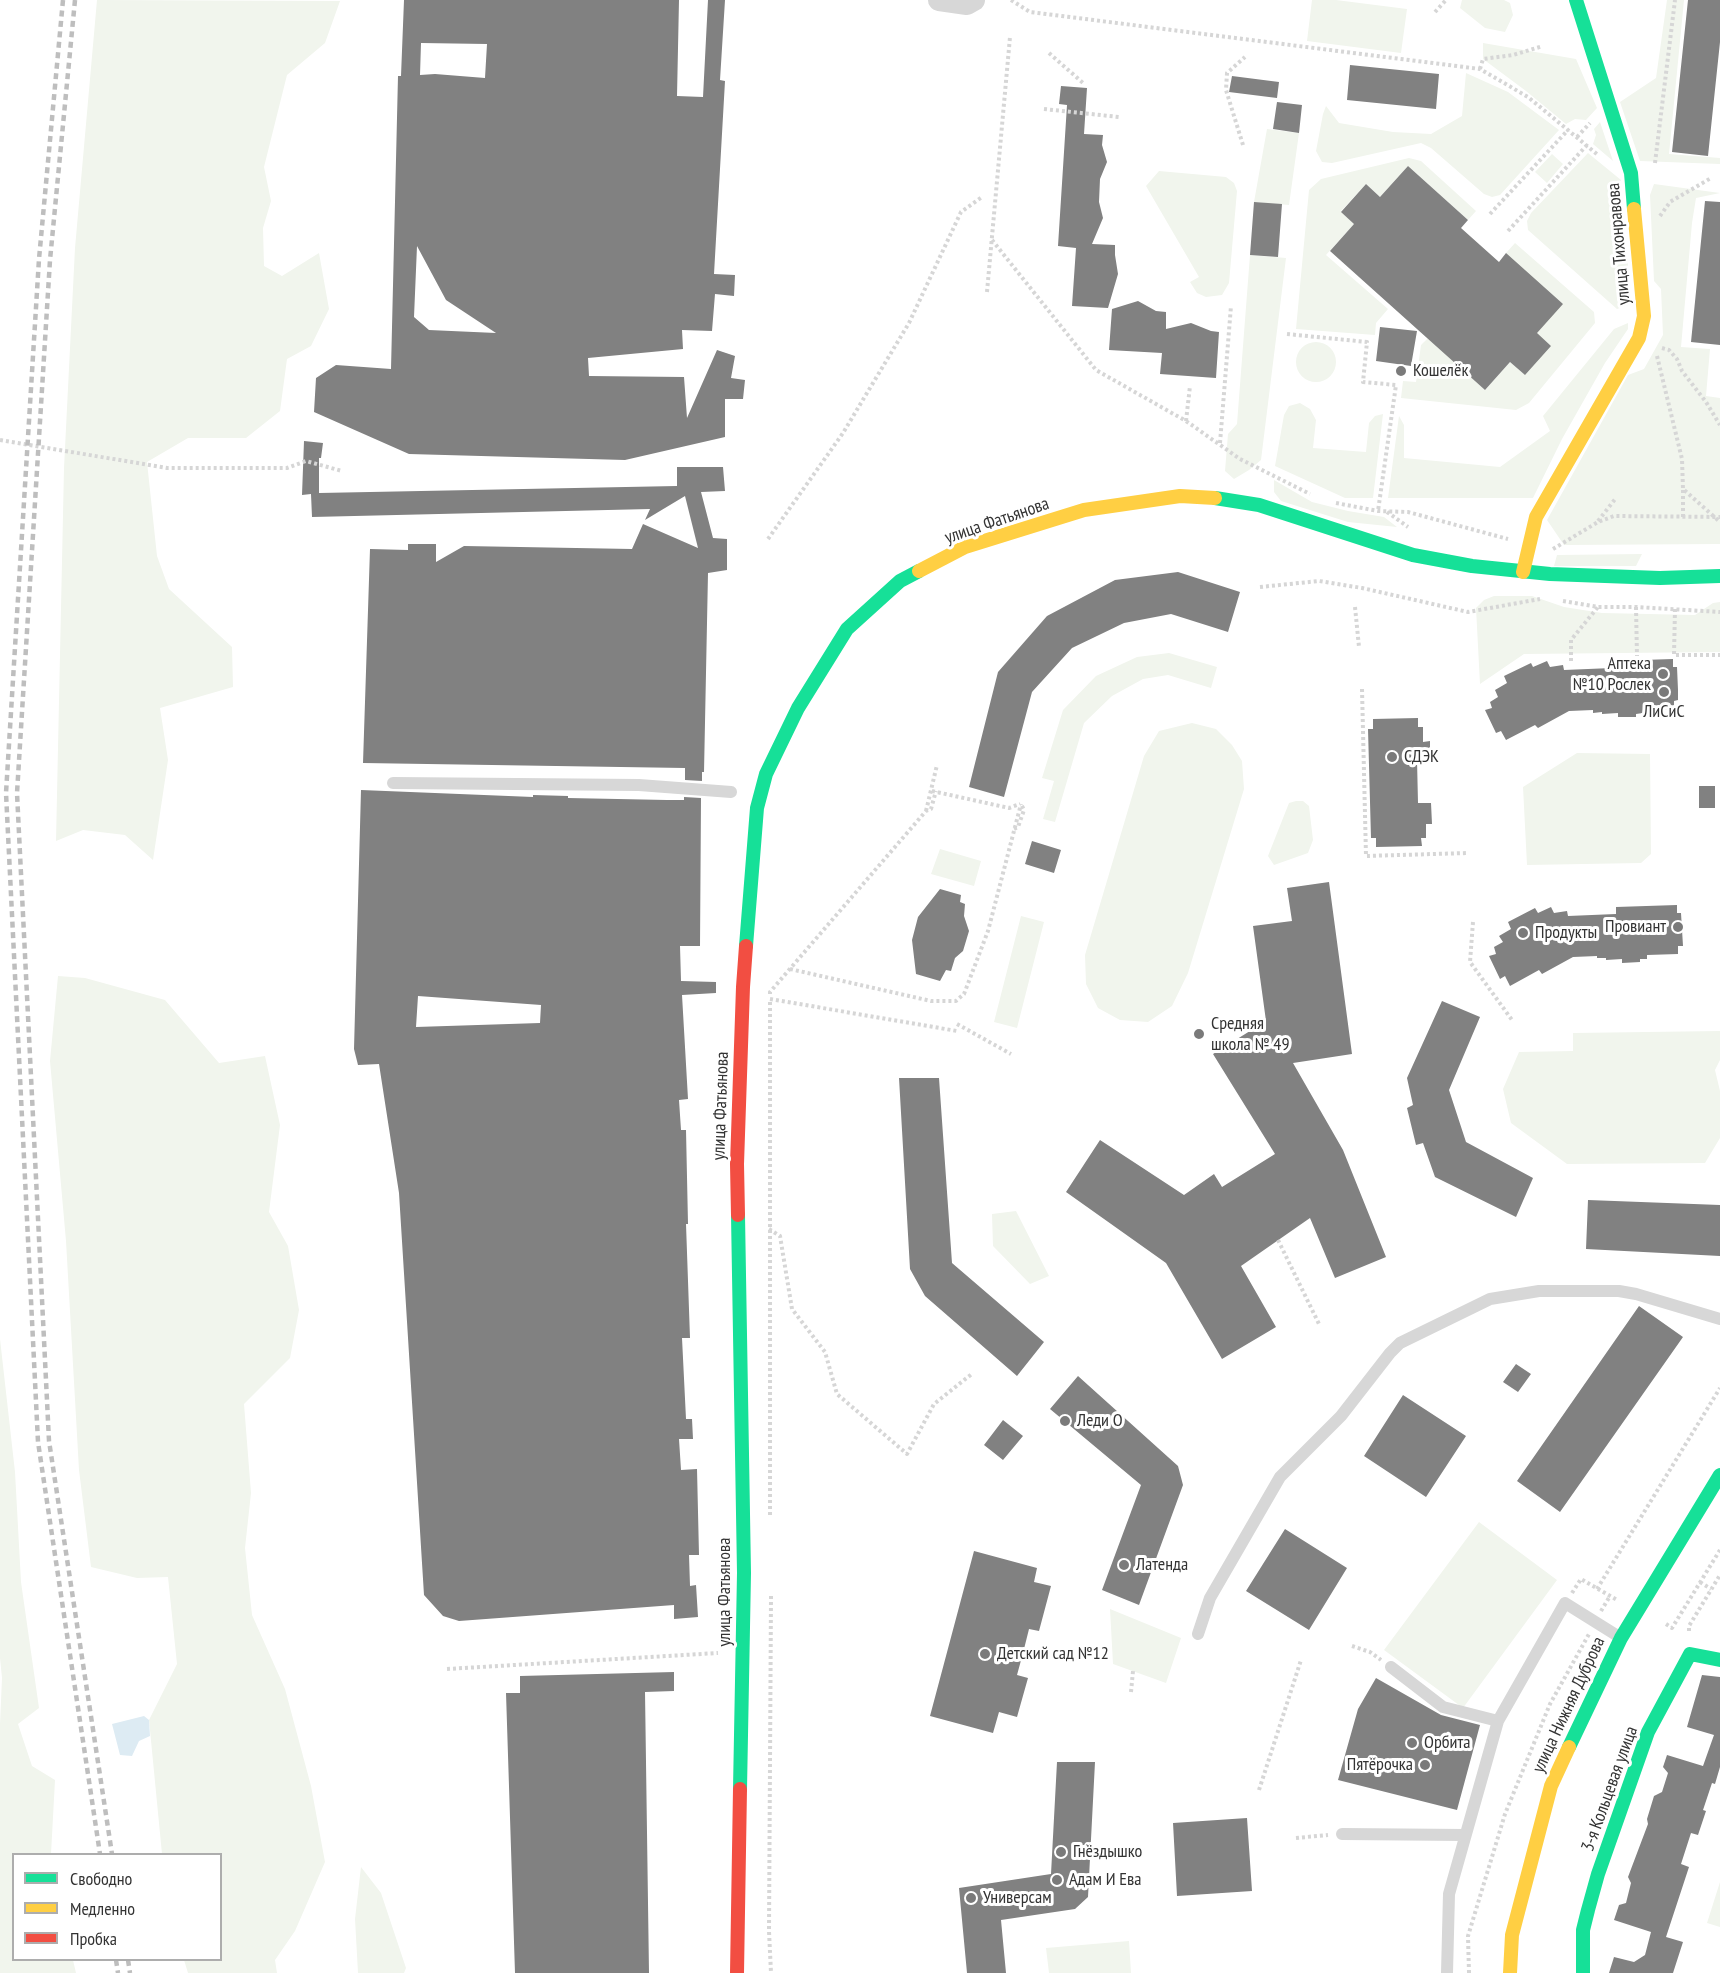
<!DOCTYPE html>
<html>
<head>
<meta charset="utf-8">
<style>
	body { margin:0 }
	#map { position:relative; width:1720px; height:1973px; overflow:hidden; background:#fff; font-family:"PT Sans Narrow",sans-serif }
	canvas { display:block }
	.legend { position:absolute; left:12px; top:1853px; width:210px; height:108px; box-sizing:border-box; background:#fff; border:2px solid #adadad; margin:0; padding:8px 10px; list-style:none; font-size:18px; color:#333 }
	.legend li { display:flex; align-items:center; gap:12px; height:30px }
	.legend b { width:30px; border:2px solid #adadad }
</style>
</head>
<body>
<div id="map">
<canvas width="1720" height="1973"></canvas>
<ul class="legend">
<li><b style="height:8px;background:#16e098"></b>Свободно</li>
<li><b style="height:8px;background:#ffcf43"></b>Медленно</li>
<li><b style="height:8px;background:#f24e42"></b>Пробка</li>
</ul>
</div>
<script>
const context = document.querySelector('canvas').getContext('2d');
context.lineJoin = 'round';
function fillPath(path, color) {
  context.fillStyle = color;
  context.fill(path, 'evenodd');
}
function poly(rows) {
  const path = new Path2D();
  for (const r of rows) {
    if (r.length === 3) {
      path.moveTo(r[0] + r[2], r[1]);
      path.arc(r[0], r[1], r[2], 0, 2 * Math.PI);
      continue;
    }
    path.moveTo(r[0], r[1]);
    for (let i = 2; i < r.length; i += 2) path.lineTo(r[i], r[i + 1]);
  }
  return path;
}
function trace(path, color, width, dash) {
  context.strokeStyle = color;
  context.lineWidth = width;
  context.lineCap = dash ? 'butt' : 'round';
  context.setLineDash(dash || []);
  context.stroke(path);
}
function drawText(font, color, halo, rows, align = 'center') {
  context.font = font + ' "PT Sans Narrow",sans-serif';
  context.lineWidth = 6;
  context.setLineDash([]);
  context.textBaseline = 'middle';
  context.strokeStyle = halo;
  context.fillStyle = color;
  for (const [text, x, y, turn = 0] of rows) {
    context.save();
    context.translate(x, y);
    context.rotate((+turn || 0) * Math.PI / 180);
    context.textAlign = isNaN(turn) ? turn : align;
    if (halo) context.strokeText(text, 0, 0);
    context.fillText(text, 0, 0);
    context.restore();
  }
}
fillPath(poly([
	[97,0,340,1,325,43,287,75,264,167,271,201,263,228,264,266,282,276,319,253,329,309,311,346,287,359,280,411,246,438,188,438,147,462,157,556,169,589,232,647,233,687,160,708,168,760,153,860,125,835,83,830,56,841,64,468,75,248],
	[1312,0,1336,0,1407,9,1401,53,1307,41],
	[1462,0,1504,0,1510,3,1513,15,1505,32,1485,28,1460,8],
	[1667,0,1684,0,1669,154,1720,158,1720,164,1640,161,1620,102,1656,78],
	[1483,43,1576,59,1597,108,1586,120,1575,119,1566,124,1526,91,1483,59],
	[1466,73,1508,92,1559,130,1500,195,1492,197,1484,194,1431,148,1421,143,1332,163,1322,162,1316,151,1323,114,1326,106,1339,123,1393,132,1431,134,1462,116],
	[1600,122,1613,161,1593,144,1596,135,1594,129],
	[1267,129,1299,133,1289,205,1254,202],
	[1588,153,1621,180,1631,304,1617,309,1528,230,1527,221,1531,213],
	[1552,154,1563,164,1547,183,1535,172],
	[1409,158,1421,161,1476,211,1468,220,1408,166,1380,197,1366,184,1341,211,1354,224,1326,255,1388,309,1376,323,1375,335,1296,329,1309,190,1321,179],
	[1159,171,1226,177,1234,183,1237,191,1229,283,1222,295,1206,297,1197,293,1190,282,1199,277,1146,186],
	[1654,184,1720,193,1696,198,1692,223,1681,347,1710,349,1706,396,1720,398,1720,544,1564,545,1547,520,1628,375,1644,369,1663,335,1661,289,1654,281,1650,195],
	[1515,243,1594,312,1595,323,1529,403,1516,410,1401,398,1403,381,1416,382,1421,345,1428,338,1485,390,1510,362,1525,375,1537,333,1506,253],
	[1250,255,1286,258,1261,460,1249,470,1234,479,1225,471,1228,434,1237,424],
	[1628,323,1628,329,1605,363,1562,439,1533,498,1388,498,1399,416,1404,425,1404,458,1500,467,1550,431,1543,416,1614,329],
	[1316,362,20],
	[1300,403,1310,409,1316,420,1313,448,1366,452,1369,423,1375,416,1383,414,1373,498,1345,498,1275,466,1284,415,1289,406],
	[1274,480,1312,502,1348,511,1384,517,1397,527,1348,522,1281,501,1274,492],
	[1642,554,1636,566,1554,566,1557,555],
	[1494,596,1532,596,1564,607,1602,613,1695,615,1713,603,1720,602,1720,652,1524,654,1480,684,1476,608,1484,600],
	[1169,653,1217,667,1211,688,1168,675,1143,679,1112,696,1084,723,1055,822,1043,819,1054,781,1042,778,1063,710,1096,676,1137,657],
	[1192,723,1216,729,1232,745,1242,761,1244,789,1188,973,1172,1006,1148,1022,1120,1020,1098,1008,1086,984,1085,955,1144,756,1159,731],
	[1577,753,1650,754,1651,854,1641,863,1527,865,1523,787],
	[1296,801,1303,801,1309,806,1313,840,1308,853,1274,865,1268,856,1289,803],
	[940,849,981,861,974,886,931,874],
	[1021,916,1044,922,1017,1028,994,1022],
	[58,976,85,978,165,1000,219,1063,265,1056,280,1125,269,1212,288,1246,299,1310,290,1358,244,1404,251,1493,245,1548,252,1615,285,1689,311,1786,325,1862,295,1931,275,1960,277,1973,188,1973,184,1960,220,1960,220,1854,162,1854,149,1720,177,1664,168,1577,137,1578,91,1567,79,1470,66,1241,50,1061],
	[1720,1031,1720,1060,1715,1070,1720,1091,1720,1138,1705,1163,1567,1164,1511,1123,1503,1089,1519,1052,1573,1051,1573,1033],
	[1016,1211,1049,1276,1030,1284,993,1246,992,1214],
	[0,1339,15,1472,21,1582,39,1708,18,1724,32,1766,55,1780,51,1854,14,1854,14,1960,73,1960,76,1973,0,1973,0,1724,2,1678,0,1658],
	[1479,1522,1557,1580,1463,1708,1384,1650],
	[1110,1609,1181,1638,1166,1683,1113,1664],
	[361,1867,381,1893,406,1968,404,1973,358,1973,355,1919],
	[1720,1882,1720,1927,1707,1923],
	[1129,1941,1131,1973,1049,1973,1046,1948]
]), '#f1f5ed');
fillPath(poly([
	[144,1716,149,1720,150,1736,139,1741,132,1756,120,1755,112,1724]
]), '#ddebf3');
fillPath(poly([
	[404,0,679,0,677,96,703,97,708,0,725,0,720,80,725,81,714,274,735,275,734,296,715,294,712,331,682,330,683,349,588,358,589,376,684,377,687,418,717,350,735,356,731,378,745,380,743,399,725,399,725,437,625,460,409,454,314,412,316,378,336,365,391,369,398,76,401,76],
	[421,43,487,44,485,78,435,74,420,75],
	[417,246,446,300,496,333,429,330,414,317],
	[1688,0,1720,0,1720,42,1708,156,1672,152],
	[1350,65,1439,74,1436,109,1347,100],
	[1232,76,1279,82,1277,98,1229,92],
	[1061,86,1087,88,1084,134,1103,135,1102,145,1107,162,1100,179,1099,202,1103,218,1092,244,1115,245,1115,255,1118,274,1108,308,1072,306,1076,248,1058,246,1067,105,1059,104],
	[1277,102,1302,105,1299,133,1273,129],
	[1408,166,1468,220,1461,228,1499,262,1506,253,1563,304,1537,333,1551,346,1525,375,1510,362,1485,390,1330,251,1354,224,1341,212,1366,184,1380,197],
	[1705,201,1720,202,1720,345,1691,342],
	[1254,202,1282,204,1278,257,1250,255],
	[1138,301,1156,311,1166,312,1166,329,1191,323,1211,331,1219,332,1216,378,1160,374,1162,353,1109,350,1112,309],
	[1380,327,1417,331,1411,366,1376,361],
	[304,441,323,443,321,458,319,458,319,493,677,486,677,467,723,467,725,491,701,492,713,538,727,539,727,570,708,573,704,772,702,772,702,781,685,780,685,768,363,763,370,549,408,550,408,544,436,544,436,562,464,546,632,549,643,524,698,548,685,496,645,520,650,509,312,517,311,494,302,495],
	[1178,572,1240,592,1228,632,1171,614,1124,623,1072,648,1032,692,1004,797,969,787,998,672,1047,616,1115,580],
	[1673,659,1673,667,1677,667,1678,690,1678,700,1674,701,1674,709,1643,710,1643,713,1636,714,1636,717,1618,717,1618,713,1602,714,1602,712,1593,713,1593,710,1569,711,1538,728,1535,725,1506,740,1501,731,1496,733,1485,710,1492,708,1490,702,1498,697,1495,690,1507,683,1504,676,1531,663,1533,667,1547,661,1550,667,1563,665,1564,670,1612,668,1612,661],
	[1418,718,1418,727,1423,727,1423,742,1430,741,1430,760,1417,760,1418,803,1431,803,1432,824,1426,824,1426,838,1421,838,1422,846,1376,847,1376,838,1371,838,1368,729,1373,729,1373,719],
	[1699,786,1715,786,1715,808,1699,808],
	[361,790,533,797,533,795,568,796,568,798,667,800,684,800,684,797,701,798,700,946,680,946,681,981,716,982,716,993,682,995,688,1099,679,1100,681,1130,686,1130,688,1224,686,1224,690,1338,682,1338,686,1419,692,1419,693,1439,679,1439,681,1470,697,1469,699,1555,689,1555,690,1586,696,1585,698,1617,674,1619,674,1605,459,1621,443,1616,424,1595,399,1193,379,1064,358,1065,354,1049],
	[418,996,541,1005,540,1023,416,1027],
	[1032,841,1061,850,1054,873,1025,864],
	[1329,882,1352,1054,1293,1063,1343,1150,1386,1257,1335,1278,1310,1218,1241,1266,1276,1327,1222,1359,1166,1263,1066,1192,1100,1140,1184,1195,1214,1174,1222,1187,1275,1154,1213,1054,1266,1021,1253,926,1292,921,1287,888],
	[940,889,961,895,960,902,965,904,964,916,969,931,963,951,955,958,951,971,946,970,940,981,916,974,912,940,918,917],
	[1677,905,1677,913,1681,913,1683,946,1678,946,1678,954,1647,955,1647,959,1640,959,1640,962,1622,963,1622,959,1606,960,1606,958,1597,958,1597,956,1573,957,1542,974,1539,970,1510,986,1505,976,1500,979,1489,956,1496,954,1494,947,1503,942,1499,936,1511,929,1508,922,1535,908,1538,913,1551,907,1554,913,1567,911,1568,916,1616,914,1616,907],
	[1442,1001,1480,1017,1449,1090,1466,1142,1533,1178,1516,1217,1435,1177,1423,1143,1416,1145,1407,1108,1413,1105,1407,1078],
	[899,1078,939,1078,952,1263,1044,1342,1017,1376,925,1296,910,1269],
	[1588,1200,1720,1205,1720,1256,1586,1249],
	[1639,1306,1683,1337,1560,1512,1517,1481],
	[1516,1364,1531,1374,1518,1392,1503,1382],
	[1078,1376,1178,1466,1183,1485,1139,1605,1102,1590,1141,1485,1050,1409],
	[1403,1395,1466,1436,1426,1497,1364,1456],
	[1003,1420,1023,1436,1003,1460,984,1445],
	[1285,1529,1347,1568,1309,1630,1246,1591],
	[974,1551,1037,1568,1034,1582,1051,1586,1039,1631,1029,1629,1023,1653,1017,1675,1028,1678,1017,1717,999,1712,993,1733,930,1716],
	[674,1672,674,1691,645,1692,649,1973,515,1973,506,1693,520,1693,520,1676],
	[1702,1675,1720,1677,1720,1767,1715,1784,1712,1783,1703,1810,1706,1811,1698,1835,1691,1833,1681,1864,1689,1867,1666,1937,1683,1942,1673,1973,1609,1973,1614,1957,1634,1962,1645,1955,1651,1932,1614,1920,1619,1905,1626,1903,1631,1883,1628,1877,1648,1824,1647,1819,1654,1796,1662,1792,1668,1773,1663,1767,1667,1755,1703,1766,1714,1735,1687,1727],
	[1376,1678,1441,1715,1480,1725,1457,1810,1338,1780,1358,1709],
	[1057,1762,1095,1762,1088,1897,1075,1909,1001,1920,1006,1973,967,1973,959,1888,1051,1874],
	[1247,1818,1252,1891,1177,1896,1173,1823]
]), '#818181');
trace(poly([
	[1011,0,1030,12,1480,69,1528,97,1598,155],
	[1435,12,1446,0],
	[1049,53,1083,83],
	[1480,69,1483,59,1513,55,1543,46],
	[1044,109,1119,117],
	[1577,137,1590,123],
	[1243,145,1226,90,1227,73,1245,57],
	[1655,163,1675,0],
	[1490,214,1568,130],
	[1660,216,1670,202,1711,178],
	[1508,231,1587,145],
	[992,240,1096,370,1186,421,1240,459,1310,494],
	[987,292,1010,37],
	[1287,334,1367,342,1363,382,1396,385,1378,511],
	[1662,348,1669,350,1677,359,1682,371,1706,402,1720,425],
	[1657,356,1682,459,1683,489,1720,522],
	[1186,421,1190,386],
	[0,440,167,468,287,468,306,461,342,471],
	[1220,443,1231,306],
	[1683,490,1683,517],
	[1336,503,1378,511,1408,512,1508,539],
	[1387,512,1408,527],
	[1598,521,1616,498],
	[768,539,843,433,909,323,961,212,982,197],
	[1553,549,1598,522,1614,516,1720,517],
	[1260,587,1319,581,1362,588,1468,612,1540,599],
	[1563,601,1598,607,1636,607,1720,612],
	[1355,607,1359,647],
	[1636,607,1637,656],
	[1675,609,1674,655,1720,655],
	[1571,661,1571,640,1598,607],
	[1362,689,1366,856,1468,853],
	[932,791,1009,808,1020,804],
	[926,811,937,765],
	[1014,829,1018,827,1024,810,1021,804],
	[1473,922,1470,962,1512,1020],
	[790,969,931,1001,956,1001,964,994,988,931,1021,804],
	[770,994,770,992,926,811,931,809,936,791],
	[770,999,957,1031],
	[770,1002,770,1516],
	[957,1024,1011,1054],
	[769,1229,780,1236,792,1309,825,1352,837,1394,907,1454,934,1404,973,1373],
	[1278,1240,1319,1324],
	[1700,1582,1711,1589],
	[1597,1589,1720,1388],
	[1572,1593,1581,1579,1617,1600],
	[771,1596,769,1931,771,1973],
	[1601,1611,1610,1596],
	[1666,1624,1672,1628,1720,1550],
	[1689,1631,1689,1626,1720,1575],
	[1352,1646,1370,1652,1381,1660],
	[447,1669,718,1653],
	[1131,1692,1133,1671],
	[1259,1790,1301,1660],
	[1296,1838,1328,1835],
	[1469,1973,1468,1936,1505,1814,1550,1704,1589,1634]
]), '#d6d6d6', 4, [3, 3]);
trace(poly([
	[393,783,639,785,731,792],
	[1198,1634,1210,1598,1280,1477,1341,1416,1390,1353,1400,1343,1490,1299,1539,1291,1619,1291,1636,1294,1720,1319],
	[1391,1667,1443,1707,1498,1721],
	[1342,1834,1465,1835],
	[1447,1973,1449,1894,1498,1721,1565,1603,1621,1638]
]), '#d7d7d7', 12);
trace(poly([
	[939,0,967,4,974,0]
]), '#d7d7d7', 22);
trace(poly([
	[1576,0,1631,173,1634,209],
	[1215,498,1259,505,1413,555,1472,566,1550,574,1660,578,1720,576],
	[746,946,757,808,766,774,798,708,847,629,900,581,919,571],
	[738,1215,744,1573,740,1789],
	[1569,1747,1621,1638,1720,1475],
	[1583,1973,1583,1930,1588,1910,1598,1874,1648,1732,1690,1654,1720,1660]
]), '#16e098', 14);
trace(poly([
	[919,571,965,547,1084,510,1180,496,1215,498],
	[1523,572,1536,517,1639,338,1644,316,1634,209],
	[1510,1973,1512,1935,1551,1786,1569,1747]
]), '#ffcf43', 14);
trace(poly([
	[738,1215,737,1164,743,987,746,946],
	[737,1973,740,1789]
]), '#f24e42', 14);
trace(poly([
	[63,0,39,259,6,793,38,1442,100,1854],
	[75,0,50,260,17,793,49,1441,112,1854],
	[116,1960,118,1973],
	[128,1960,130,1973]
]), '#bebebe', 4.5, [6, 4.5]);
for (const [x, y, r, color] of [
	[1401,371,6,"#7a7a7a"],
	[1663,674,6,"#7a7a7a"],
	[1664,692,6,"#7a7a7a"],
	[1392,757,6,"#7a7a7a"],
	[1678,927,6,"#7a7a7a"],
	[1523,933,6,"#7a7a7a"],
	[1199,1034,6,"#7a7a7a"],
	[1065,1421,6,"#7a7a7a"],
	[1124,1565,6,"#7a7a7a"],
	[985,1654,6,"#7a7a7a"],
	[1412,1743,6,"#7a7a7a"],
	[1425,1765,6,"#7a7a7a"],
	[1061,1852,6,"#7a7a7a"],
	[1057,1880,6,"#7a7a7a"],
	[971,1898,6,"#7a7a7a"]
]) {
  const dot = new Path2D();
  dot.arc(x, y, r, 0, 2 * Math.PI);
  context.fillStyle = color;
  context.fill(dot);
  trace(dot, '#fff', 2);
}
drawText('18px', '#333', '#fff', [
	["улица Тихонравова",1619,244,-95],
	["улица Фатьянова",997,521,-19],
	["улица Фатьянова",721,1106,-88],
	["улица Фатьянова",725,1592,-90],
	["улица Нижняя Дуброва",1569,1705,-65],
	["3-я Кольцевая улица",1610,1789,-70]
]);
drawText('18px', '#333', '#fff', [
	["Кошелёк",1413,371],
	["Аптека",1651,664,"right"],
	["№10 Рослек",1651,685,"right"],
	["ЛиСиС",1664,712,"center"],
	["СДЭК",1404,757],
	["Провиант",1666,927,"right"],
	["Продукты",1535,933],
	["Средняя",1211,1024],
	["школа № 49",1211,1045],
	["Леди О",1077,1421],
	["Латенда",1136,1565],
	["Детский сад №12",997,1654],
	["Орбита",1424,1743],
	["Пятёрочка",1413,1765,"right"],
	["Гнёздышко",1073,1852],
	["Адам И Ева",1069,1880],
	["Универсам",983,1898]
], 'left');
</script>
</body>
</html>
